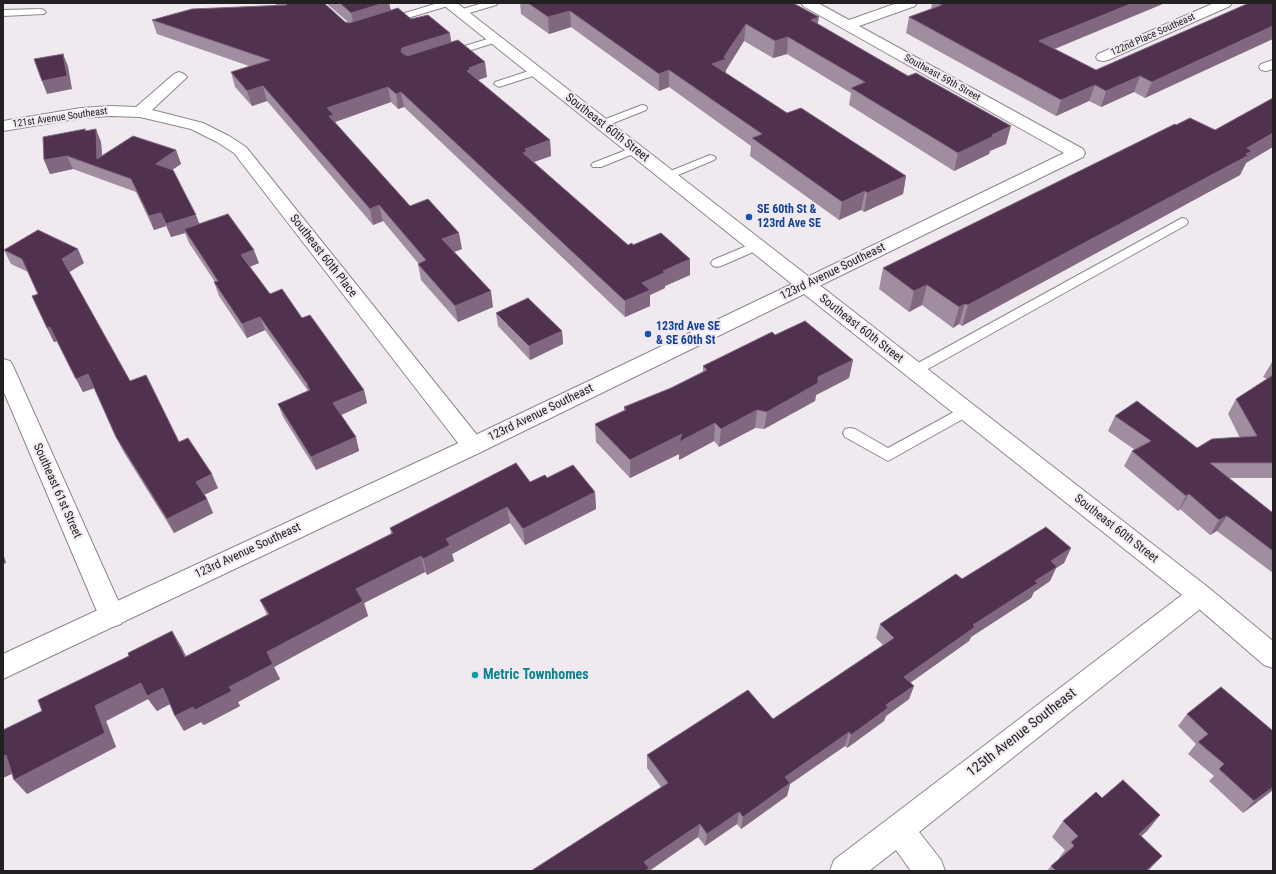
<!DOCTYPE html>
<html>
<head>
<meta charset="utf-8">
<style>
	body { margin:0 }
	#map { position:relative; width:1276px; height:874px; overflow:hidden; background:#f0eaf0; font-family:"Roboto Condensed",sans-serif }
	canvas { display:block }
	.frame { position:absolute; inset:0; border:4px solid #222022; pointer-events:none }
</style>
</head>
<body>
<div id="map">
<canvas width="1276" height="874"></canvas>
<div class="frame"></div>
</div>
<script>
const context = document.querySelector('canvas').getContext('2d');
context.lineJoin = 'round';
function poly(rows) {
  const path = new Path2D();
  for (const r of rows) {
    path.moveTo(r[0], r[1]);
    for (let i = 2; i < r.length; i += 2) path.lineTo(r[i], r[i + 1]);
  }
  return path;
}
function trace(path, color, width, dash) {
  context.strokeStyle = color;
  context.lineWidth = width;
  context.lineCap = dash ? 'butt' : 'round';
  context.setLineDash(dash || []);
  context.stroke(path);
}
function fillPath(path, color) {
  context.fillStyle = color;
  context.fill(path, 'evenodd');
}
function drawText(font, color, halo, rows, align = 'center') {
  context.font = font + ' "Roboto Condensed",sans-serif';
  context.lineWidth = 4;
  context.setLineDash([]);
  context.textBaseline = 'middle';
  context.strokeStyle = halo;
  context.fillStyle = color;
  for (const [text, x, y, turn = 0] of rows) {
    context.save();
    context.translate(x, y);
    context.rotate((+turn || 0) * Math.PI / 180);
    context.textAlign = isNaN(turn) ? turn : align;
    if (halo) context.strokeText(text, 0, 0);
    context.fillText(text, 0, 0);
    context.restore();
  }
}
const service = poly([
	[438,3,453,3,451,5,391,23,385,23,383,21,385,19,438,3],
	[483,3,498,3,496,5,459,16,454,13,456,11,483,3],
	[41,9,44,10,46,12,44,14,3,16,3,10,41,9],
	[494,37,497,38,499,40,497,42,449,57,444,54,445,52,494,37],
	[535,69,539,70,540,72,539,74,499,87,494,84,495,82,535,69],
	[642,105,646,106,647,108,646,110,606,126,598,126,597,124,598,122,642,105],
	[634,147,640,150,638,152,601,167,593,167,591,165,593,163,634,147],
	[710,155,714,156,716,158,714,160,671,178,667,179,663,178,661,176,663,174,710,155],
	[1182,218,1186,219,1188,222,1186,225,919,374,914,376,909,374,907,371,909,368,1182,218],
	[756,242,760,243,762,246,760,249,721,266,717,267,713,266,711,263,713,260,756,242],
	[965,406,970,407,972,411,970,415,888,461,845,437,843,433,845,429,850,428,855,429,888,448,965,406]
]);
const minor = poly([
	[801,3,818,3,849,20,897,3,917,3,915,6,859,26,1083,149,1085,153,1083,157,813,289,806,291,799,289,796,285,799,281,1064,153,803,6,801,3],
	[1214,3,1232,3,1230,6,1108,60,1103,61,1098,60,1096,57,1098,54,1214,3],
	[1273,60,1273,69,1266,71,1261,70,1259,67,1261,64,1273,60],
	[179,72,184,74,187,77,184,80,152,110,203,123,229,136,246,147,481,440,484,446,481,452,473,454,465,452,234,153,217,142,191,129,140,117,111,116,81,118,3,131,3,121,81,108,111,106,136,107,174,74,179,72],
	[3,359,10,361,13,366,125,616,121,624,112,627,103,624,99,616,3,390,3,359],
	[1200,585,1209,588,1213,595,1209,602,919,832,941,860,945,871,911,871,896,850,869,871,830,871,834,860,888,819,1191,588,1200,585]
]);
const tertiary = poly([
	[441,3,457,3,1209,588,1273,641,1273,668,1264,665,1191,602,804,294,481,452,3,679,3,654,465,440,792,284,441,3]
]);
trace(service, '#8c878c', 2);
trace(minor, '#8c878c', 2);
trace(tertiary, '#8c878c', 2);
fillPath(service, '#fff');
fillPath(minor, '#fff');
fillPath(tertiary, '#fff');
fillPath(poly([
	[274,3,324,3,345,22,349,23,326,3,389,3,391,10,411,19,452,42,487,77,478,80,550,140,551,156,534,162,628,245,633,245,690,259,690,275,665,286,665,288,650,295,650,306,625,317,404,107,398,109,391,102,335,122,336,123,410,206,462,249,454,252,493,307,458,322,421,280,418,264,418,263,383,221,373,225,267,101,252,106,235,87,231,72,249,66,157,34,152,20,276,5],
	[520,3,793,3,818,24,1006,144,990,151,989,154,954,171,849,105,851,93,787,54,773,58,744,41,726,70,726,73,787,113,906,176,903,194,864,212,861,210,839,220,750,156,751,146,669,87,659,91,571,27,549,34,521,14],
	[932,3,1165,3,1055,49,1096,70,1249,3,1145,98,1134,92,1101,107,1089,101,1056,116,906,33,909,17,931,9],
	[1176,125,1215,130,1246,163,1240,175,962,326,959,324,953,328,922,305,909,312,879,289,883,268],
	[85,129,86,131,101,142,102,156,176,150,181,164,172,170,199,224,259,263,250,267,270,294,302,318,364,390,367,403,341,415,356,437,359,451,316,470,283,417,278,404,308,391,265,330,247,338,219,296,214,282,215,282,189,243,185,233,171,237,166,226,154,230,136,192,73,169,50,174,44,160],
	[4,250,84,263,69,272,130,381,179,442,218,488,204,495,207,499,213,513,174,533,123,451,116,437,94,388,83,392,57,341,54,342,47,328,38,294,28,272,11,264],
	[496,313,562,331,563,344,530,360,498,326],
	[775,335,853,360,849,378,816,395,815,401,764,429,755,428,719,447,714,441,679,460,679,454,630,478,596,442,595,424,624,410,624,407,671,388,703,372,703,366],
	[1272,362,1273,362,1273,478,1229,478,1273,513,1273,573,1217,531,1210,535,1180,509,1178,511,1124,466,1132,451,1135,450,1108,431,1115,416,1197,448,1240,438,1228,414,1236,399,1267,379,1263,377],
	[547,478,595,492,596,509,525,545,510,523,452,554,454,561,427,575,425,572,364,603,368,616,274,667,280,679,238,702,240,706,204,725,201,722,184,731,175,716,170,704,157,711,148,699,106,721,116,747,27,794,181,646,186,656,267,615,260,600,391,534,390,528,530,482],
	[1071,548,1064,563,1056,568,1050,581,1034,592,1031,598,971,637,969,641,910,683,914,686,909,699,886,716,884,721,847,748,845,746,790,784,787,796,741,829,737,824,705,846,698,837,649,871,531,871,661,787,647,768,647,755,773,719,883,645,876,638,880,624,962,579],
	[1187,714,1273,731,1273,790,1243,813,1209,781,1214,776,1188,754,1196,744,1178,726],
	[1102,798,1160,815,1147,831,1141,836,1148,871,1047,871,1051,866,1060,858,1059,858,1065,850,1052,837,1063,821]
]), '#a08ea0');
fillPath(poly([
	[384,3,389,3,392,16,354,27,351,13],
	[1133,3,1165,3,1034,57,1039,41],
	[570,11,571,27,549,34,548,17],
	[819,17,816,34,811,20],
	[746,24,744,41,726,70,725,76,712,64,724,57],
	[1273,26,1273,39,1145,98,1152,82],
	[450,33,452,48,405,63,401,52,402,48],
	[788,37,787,54,773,58,775,41],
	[63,54,68,66,72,89,47,94,42,81],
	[485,62,487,77,472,82,467,71,469,68],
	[669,70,669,87,659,91,659,74],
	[1140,76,1134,92,1101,107,1106,91],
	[1095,85,1089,101,1056,116,1061,100],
	[263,86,267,101,252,106,247,91],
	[388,87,391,102,335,122,337,130,333,131,327,108],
	[401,92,404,107,398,109,396,94],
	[1011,126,1006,144,990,151,989,154,954,171,958,153,992,135],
	[96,129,101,142,103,169,97,159],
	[1273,133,1273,147,1246,163,1240,175,962,326,968,305],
	[550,140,551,156,528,164,523,153,525,149],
	[176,150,181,164,161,177,156,164],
	[67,156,73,169,50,174,44,160],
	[906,176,903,194,864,212,867,193],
	[865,191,861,210,839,220,842,202],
	[379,205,383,221,373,225,370,209],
	[161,213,166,226,154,230,149,216],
	[196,215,201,228,184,229,185,233,171,237,166,224],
	[459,233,462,249,445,255,442,239],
	[78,249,84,263,68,273,62,259],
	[254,250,259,263,246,268,241,255],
	[690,259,690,275,665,286,665,288,650,295,650,306,625,317,625,301,642,283,663,271],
	[927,285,922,305,909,312,914,291],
	[491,291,493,307,458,322,455,306],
	[965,304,959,324,953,328,959,307],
	[260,317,265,330,247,338,242,324],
	[50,327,57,341,54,342,47,328],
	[562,331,563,344,530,360,529,346],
	[853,360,849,378,816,395,815,401,764,429,767,412,818,377],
	[88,374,95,388,83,392,76,379],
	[364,390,367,403,337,417,333,403],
	[757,410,755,428,719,447,721,429],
	[715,423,714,441,679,460,679,454,630,478,630,460,682,434],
	[356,437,359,451,316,470,311,457],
	[212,474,218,488,202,496,196,482],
	[595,492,596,509,525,545,523,529],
	[1189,494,1180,509,1178,511,1186,496],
	[207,499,213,513,174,533,167,519],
	[507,507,510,523,452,554,454,561,427,575,423,559,446,539],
	[1227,516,1217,531,1210,535,1219,520],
	[1071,548,1064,563,1056,568,1050,581,1034,592,1031,598,971,637,969,641,900,690,904,677,973,625,1035,581,1051,561],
	[3,553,6,563,3,564],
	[421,556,425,572,364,603,368,616,274,667,280,679,238,702,240,706,204,725,201,722,184,731,175,716,229,687,267,652,356,589],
	[172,631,181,646,193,672,185,657],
	[141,683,163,688,172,703,157,711,148,699,106,721,116,747,27,794,14,780,95,706],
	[914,686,909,699,886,716,884,721,847,748,851,735,886,705],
	[849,732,845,746,790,784,787,796,741,829,743,817,785,777],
	[6,755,20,770,3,778,3,757],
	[1273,787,1273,790,1243,813,1254,801],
	[739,812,737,824,705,846,707,834],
	[1160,815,1147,831,1126,850,1139,834],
	[700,824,698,837,649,871,644,871,644,862],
	[1162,856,1148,871,1146,871]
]), '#816880');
const building = poly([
	[285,3,324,3,345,22,349,23,398,8,411,19,428,15,450,33,402,48,401,52,407,56,458,40,485,62,469,68,471,69,467,71,550,140,525,149,527,151,523,153,628,245,632,243,633,245,661,233,690,259,663,271,666,272,642,283,650,290,625,301,401,92,396,94,388,87,327,108,334,115,329,116,410,206,428,199,459,233,442,239,491,291,455,306,418,264,426,260,379,205,370,209,263,86,247,91,231,72,270,60,152,20,192,9,287,5,285,3],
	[340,3,384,3,351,13,340,3],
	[528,3,793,3,819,17,811,20,908,76,916,73,1011,126,992,135,994,136,958,153,851,88,865,82,788,37,775,41,746,24,724,57,726,59,712,64,787,113,801,108,906,176,867,193,865,191,842,202,752,138,762,134,669,70,659,74,570,11,548,17,528,3],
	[937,3,1133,3,1039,41,1096,70,1249,3,1273,3,1273,26,1152,82,1140,76,1106,91,1095,85,1061,100,909,17,942,5,937,3],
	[63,54,67,76,42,81,34,59,63,54],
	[1273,98,1273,133,1247,148,1252,151,1246,154,1249,155,968,305,965,304,959,307,927,285,914,291,883,268,1175,124,1176,125,1190,118,1215,130,1273,98],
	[85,129,85,131,96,129,97,159,133,136,176,150,156,164,173,170,196,215,166,224,161,213,149,216,131,179,67,156,44,160,43,137,85,129],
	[228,214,254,250,241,255,270,294,282,289,302,318,310,315,364,390,333,403,356,437,311,457,278,404,310,390,307,385,308,385,260,317,242,324,214,282,218,281,184,229,228,214],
	[38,230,78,249,62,259,130,381,146,375,179,442,188,438,212,474,196,482,207,499,167,519,116,437,88,374,76,379,50,327,47,328,32,296,38,294,22,259,4,250,38,230],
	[528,298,562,331,529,346,496,313,528,298],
	[805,321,853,360,818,377,818,383,767,412,757,410,721,429,715,423,679,442,682,434,630,460,595,424,626,410,624,407,671,388,707,370,703,366,772,332,775,335,805,321],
	[1273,375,1273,463,1210,463,1273,513,1273,551,1227,516,1219,520,1189,494,1186,496,1132,451,1151,441,1115,416,1137,401,1197,448,1212,439,1257,436,1236,399,1273,375],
	[516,463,530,482,545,475,547,478,573,465,595,492,523,529,507,507,446,539,450,545,423,559,421,556,356,589,363,601,267,652,273,664,229,687,232,691,195,710,193,707,175,716,163,688,147,696,141,683,95,706,105,733,14,780,6,755,3,757,3,730,42,711,38,700,129,656,128,653,172,631,185,657,269,614,260,600,393,533,390,528,516,463],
	[1046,527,1071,548,1051,561,1057,567,1035,581,1038,583,973,625,975,627,904,677,914,686,886,705,888,708,851,735,849,732,785,777,790,783,743,817,739,812,707,834,700,824,644,862,649,868,645,871,531,871,668,783,647,755,748,690,773,719,894,638,880,624,956,574,962,579,1046,527],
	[1221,687,1273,731,1273,787,1254,801,1219,769,1224,764,1198,742,1208,734,1187,714,1221,687],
	[1123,780,1160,815,1139,834,1162,856,1146,871,1056,871,1051,866,1074,846,1071,842,1078,836,1063,821,1096,792,1102,798,1123,780]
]);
fillPath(building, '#513150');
trace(building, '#816880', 1);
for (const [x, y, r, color] of [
	[749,217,4,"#1a4fb4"],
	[648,334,4,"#1a4fb4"],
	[475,675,4,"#0f9aa8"]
]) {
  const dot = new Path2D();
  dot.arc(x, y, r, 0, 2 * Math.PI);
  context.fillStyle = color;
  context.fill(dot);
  trace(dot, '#f0eaf0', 1.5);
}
drawText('10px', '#222022', '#f0eaf0', [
	["122nd Place Southeast",1153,35,-24],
	["Southeast 59th Street",942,78,29],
	["121st Avenue Southeast",60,118,-8]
]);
drawText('12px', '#222022', '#f0eaf0', [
	["Southeast 60th Street",607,128,38],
	["Southeast 60th Place",323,256,52],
	["123rd Avenue Southeast",833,272,-26],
	["Southeast 60th Street",861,329,38],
	["123rd Avenue Southeast",541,413,-26],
	["Southeast 61st Street",57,491,66],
	["Southeast 60th Street",1116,529,38],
	["123rd Avenue Southeast",248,551,-25]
]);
drawText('bold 12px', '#164399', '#f0eaf0', [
	["SE 60th St &",757,210],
	["123rd Ave SE",757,224],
	["123rd Ave SE",656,327],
	["& SE 60th St",656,341]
], 'left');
drawText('bold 14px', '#0d838f', '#f0eaf0', [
	["Metric Townhomes",483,675]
], 'left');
drawText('14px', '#222022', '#f0eaf0', [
	["125th Avenue Southeast",1022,733,-38]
]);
</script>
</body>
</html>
